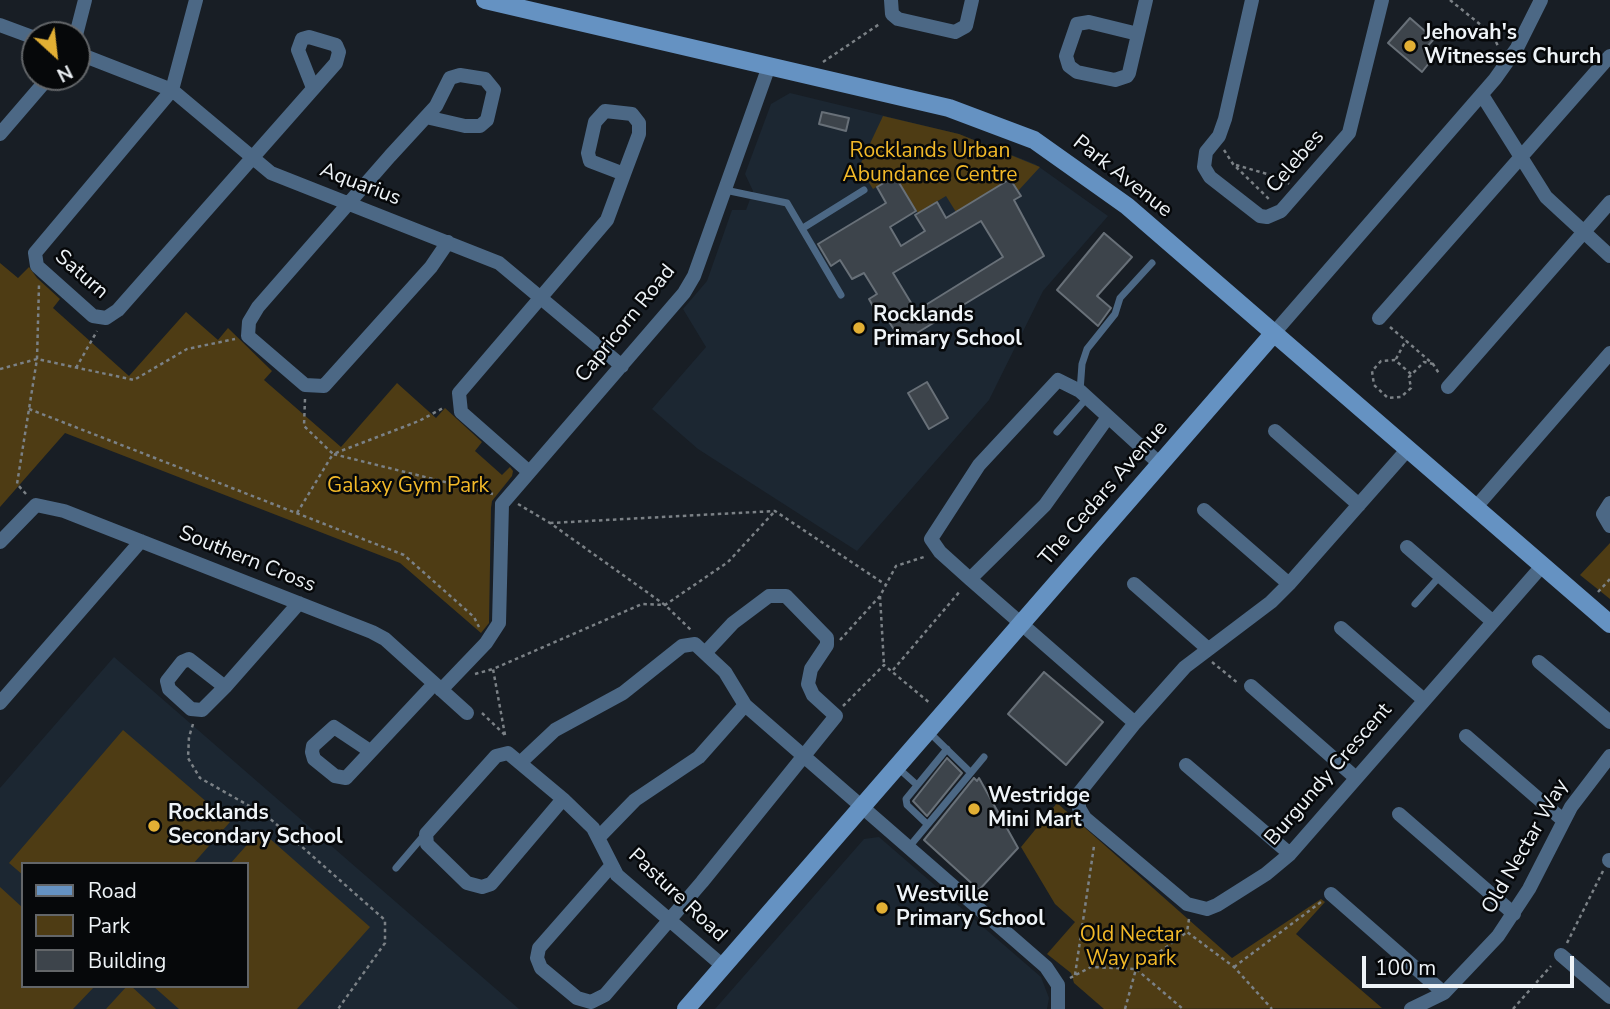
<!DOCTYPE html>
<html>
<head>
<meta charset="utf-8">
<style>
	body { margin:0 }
	#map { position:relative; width:1610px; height:1009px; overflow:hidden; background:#181e25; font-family:"Nunito Sans",sans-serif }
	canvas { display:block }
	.legend { position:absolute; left:21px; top:862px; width:228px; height:126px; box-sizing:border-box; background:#06080a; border:2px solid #636669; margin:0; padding:9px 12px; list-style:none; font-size:21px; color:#eef3f7 }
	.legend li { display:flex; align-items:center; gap:14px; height:35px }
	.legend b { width:35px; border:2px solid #636669 }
	.north { position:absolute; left:21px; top:21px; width:70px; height:70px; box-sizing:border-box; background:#06080a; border:2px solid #636669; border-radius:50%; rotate:153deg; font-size:19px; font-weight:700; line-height:28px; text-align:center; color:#eef3f7 }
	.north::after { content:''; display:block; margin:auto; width:24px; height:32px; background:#e2af34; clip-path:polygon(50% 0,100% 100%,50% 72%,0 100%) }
	.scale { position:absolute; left:1362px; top:956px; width:212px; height:32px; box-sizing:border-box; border:4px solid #eef3f7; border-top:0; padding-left:9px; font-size:21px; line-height:24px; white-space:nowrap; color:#eef3f7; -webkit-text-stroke:5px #06080a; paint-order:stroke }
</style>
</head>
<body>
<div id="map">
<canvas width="1610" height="1009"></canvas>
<ul class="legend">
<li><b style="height:9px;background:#6592c2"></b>Road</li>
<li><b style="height:19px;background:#4e3c14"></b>Park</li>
<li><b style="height:19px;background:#3d444b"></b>Building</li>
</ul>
<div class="north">N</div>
<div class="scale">100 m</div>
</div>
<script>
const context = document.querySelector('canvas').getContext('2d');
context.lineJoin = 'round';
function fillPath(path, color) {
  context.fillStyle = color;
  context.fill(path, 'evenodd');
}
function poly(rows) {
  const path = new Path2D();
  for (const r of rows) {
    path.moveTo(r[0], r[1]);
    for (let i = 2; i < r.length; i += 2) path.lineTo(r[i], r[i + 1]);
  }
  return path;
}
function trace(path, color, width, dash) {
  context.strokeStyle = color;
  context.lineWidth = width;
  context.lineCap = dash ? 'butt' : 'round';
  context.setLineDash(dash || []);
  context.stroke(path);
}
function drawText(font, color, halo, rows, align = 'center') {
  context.font = font + ' "Nunito Sans",sans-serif';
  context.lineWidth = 5;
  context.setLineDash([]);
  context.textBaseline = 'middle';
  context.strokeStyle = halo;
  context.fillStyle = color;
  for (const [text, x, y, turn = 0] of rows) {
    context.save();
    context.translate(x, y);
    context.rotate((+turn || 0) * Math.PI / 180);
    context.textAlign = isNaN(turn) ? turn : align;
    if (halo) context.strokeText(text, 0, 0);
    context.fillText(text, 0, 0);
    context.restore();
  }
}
fillPath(poly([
	[790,93,959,134,1035,164,1108,216,1043,291,989,400,857,551,698,449,652,409,706,347,683,309,707,281,732,210,746,210,753,191,745,174,771,104],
	[114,657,519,1009,0,1009,0,788],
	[23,864,247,864,247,986,23,986],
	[879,837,1041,977,1049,998,1047,1009,715,1009,864,839]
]), '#1c2732');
fillPath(poly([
	[883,116,959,134,1040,167,1018,191,1010,179,956,212,946,196,918,213,895,176,873,189,859,167],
	[0,263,18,278,29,267,37,278,60,299,53,308,129,376,186,312,218,340,228,328,272,371,264,380,341,447,397,383,436,418,445,408,482,442,475,451,502,475,510,467,513,471,512,476,492,501,491,508,489,623,481,633,400,563,65,433,0,507],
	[1610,543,1610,599,1580,575],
	[123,730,230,822,193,864,23,864,23,875,9,863],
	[1057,803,1232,958,1321,899,1325,902,1296,934,1382,1008,1104,1009,1074,983,1071,973,1047,954,1075,922,1055,904,1021,847],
	[260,830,370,927,297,1009,179,1009,153,986,247,986,247,864,230,864],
	[0,887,23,908,23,986,95,986,73,1009,0,1009],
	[127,986,131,986,156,1009,106,1009]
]), '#4e3c14');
const building = poly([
	[1410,18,1434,39,1424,50,1433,58,1422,72,1388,43,1410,18],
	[822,112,849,118,846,131,819,124,822,112],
	[895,176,916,211,890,227,901,246,925,231,915,215,937,202,946,218,1010,179,1021,196,1014,200,1044,256,902,342,884,314,879,317,869,299,877,294,864,273,852,279,840,260,831,266,818,244,886,203,877,187,895,176],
	[981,221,1003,257,916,311,893,273,981,221],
	[1104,233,1132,257,1097,296,1111,308,1098,326,1057,290,1104,233],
	[927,382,948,418,929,429,908,393,927,382],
	[1044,672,1103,722,1066,765,1008,714,1044,672],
	[947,758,962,773,927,816,913,801,947,758],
	[974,778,977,781,979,778,1018,848,979,890,924,840,974,778]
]);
fillPath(building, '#3d444b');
trace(building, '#687078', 2);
trace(poly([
	[1450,0,1492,34,1499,48],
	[823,62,881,23],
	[1224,150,1233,164,1271,201],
	[1236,165,1281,178,1289,184],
	[1390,327,1433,364,1440,375],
	[1396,359,1406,340],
	[76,368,97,331],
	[0,369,37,359,134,380,187,349,235,339],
	[1411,374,1395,360,1381,361,1372,371,1374,385,1388,398,1401,397,1411,388,1409,377,1424,362,1433,364],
	[305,399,304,426,333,454,419,421,445,407],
	[29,409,404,555,474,617,479,627],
	[26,494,17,484,37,359,39,285],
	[518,504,550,523,665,605,691,630],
	[297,513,333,454,493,494],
	[550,523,775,511,886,585],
	[1598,592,1610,579],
	[880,596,884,665],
	[840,640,880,596,896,566,927,556],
	[1212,662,1239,684],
	[893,670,961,590],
	[475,674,493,669],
	[843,706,884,665,931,704],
	[482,713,505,735],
	[193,724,189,737,188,758,200,778,267,816,385,920,385,943,338,1009],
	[505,735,493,669,642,604,665,605,728,562,775,511],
	[1189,919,1187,932,1234,967,1272,1009],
	[1567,943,1603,871],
	[1234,967,1321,902],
	[1075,975,1094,846],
	[1070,978,1091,967,1136,969,1187,932],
	[1125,1009,1136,969,1183,1009],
	[1513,1009,1551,966]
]), '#7b8186', 2.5, [3.5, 3.5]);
trace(poly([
	[725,190,787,203,841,295],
	[803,228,864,190],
	[1080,391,1082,364,1087,349,1115,314,1120,298,1152,263],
	[1057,432,1087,398],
	[1415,604,1440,576],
	[930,733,969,771],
	[897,767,917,785],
	[927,824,907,805,906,799,947,749],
	[909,847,984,757],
	[396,868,425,834]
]), '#4c6885', 7);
trace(poly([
	[196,0,172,90,35,253,37,266,93,316,106,318,118,310,336,63,339,52,336,45,309,37,302,39,298,50,313,88],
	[891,0,892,14,898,19,955,32,966,26,972,0],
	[1252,0,1225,119,1219,136,1206,152,1204,167,1210,177,1260,216,1267,217,1281,211,1349,133,1382,0],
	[0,25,35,38],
	[1138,34,1089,22,1077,24,1066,56,1069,66,1077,72,1115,80,1127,76,1129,73,1146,0],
	[76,35,85,0],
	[77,53,172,90,271,173,499,263,622,366],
	[1482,95,1546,197,1610,256],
	[426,117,465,126,480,126,487,120,494,90,485,79,460,75,450,78,436,106,390,156,258,307,249,322,248,336,305,385,324,386,431,267,448,242],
	[0,134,49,77],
	[1379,318,1610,56],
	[1274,333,1495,79,1517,48,1541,0],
	[1448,387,1610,202],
	[1275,431,1359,505],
	[1408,449,1289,584,1271,602,1185,667,1135,723,1079,793,1079,808,1085,818,1187,904,1207,909,1217,905,1266,874,1290,854,1542,566],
	[528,471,461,412,459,393,607,220,624,174,639,134,639,123,632,114,605,111,595,122,588,153,590,161,624,174],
	[1610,503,1603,514,1610,526],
	[1476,507,1610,353],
	[1204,510,1289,584],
	[0,542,36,505,64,511,372,632,385,639,467,713],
	[1407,547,1492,621],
	[970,579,1045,505,1108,417],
	[1134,584,1207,648],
	[1341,628,1424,700],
	[1539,662,1610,722],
	[1251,686,1356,778],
	[225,687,189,659,182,662,167,681,169,689,191,709,202,710,225,687,299,603],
	[441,690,486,643,499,623,502,504,684,293,694,276,769,66],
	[0,703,141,541],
	[1135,723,970,579,940,552,931,539,979,465,1058,380,1080,391,1160,464],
	[1466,736,1564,821],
	[370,751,334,727,313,746,312,752,314,759,335,776,346,778,434,684],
	[521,762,555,730,623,693,682,646,695,644,725,672,745,705,1046,967,1058,985,1058,1009],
	[1186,765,1290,854],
	[563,799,491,884,482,887,467,883,427,844,426,834,496,756,508,753,563,799,593,828,617,875,723,966],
	[1399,814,1514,914],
	[599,837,635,800,699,757,745,705],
	[1609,860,1610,861],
	[611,866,539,948,537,958,541,968,577,998,591,1002,605,995,702,882,836,716,813,695,808,684,811,669,827,645,827,638,786,596,769,596,733,623,706,652],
	[1331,894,1444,993],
	[1561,955,1610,997],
	[1411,1009,1444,993,1498,936,1529,889,1571,807,1610,756]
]), '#4c6885', 14);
trace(poly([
	[485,0,949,108,1034,140,1127,206,1610,624],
	[686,1009,1274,333]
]), '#6592c2', 18);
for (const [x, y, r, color] of [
	[1410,46,7,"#e2af34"],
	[859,328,7,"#e2af34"],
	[974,809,7,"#e2af34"],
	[154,826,7,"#e2af34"],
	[882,908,7,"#e2af34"]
]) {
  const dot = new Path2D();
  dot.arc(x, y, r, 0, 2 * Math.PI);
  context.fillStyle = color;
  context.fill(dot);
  trace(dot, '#06080a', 2.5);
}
drawText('bold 21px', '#eef3f7', '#06080a', [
	["Jehovah's",1424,34],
	["Witnesses Church",1424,58],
	["Rocklands",873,316],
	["Primary School",873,340],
	["Westridge",988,797],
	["Mini Mart",988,821],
	["Rocklands",168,814],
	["Secondary School",168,838],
	["Westville",896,896],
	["Primary School",896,920]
], 'left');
drawText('21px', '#f2b929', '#06080a', [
	["Rocklands Urban",930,152],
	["Abundance Centre",930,176],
	["Galaxy Gym Park",408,487],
	["Old Nectar",1131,936],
	["Way park",1131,960]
]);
drawText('21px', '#eef3f7', '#06080a', [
	["Celebes",1296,162,-49],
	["Park Avenue",1122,177,38],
	["Aquarius",360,185,21],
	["Saturn",81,275,41],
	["Capricorn Road",626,324,-51],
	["The Cedars Avenue",1104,494,-49],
	["Southern Cross",247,560,22],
	["Burgundy Crescent",1329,775,-49],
	["Old Nectar Way",1526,847,-60],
	["Pasture Road",677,896,43]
]);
</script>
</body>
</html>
